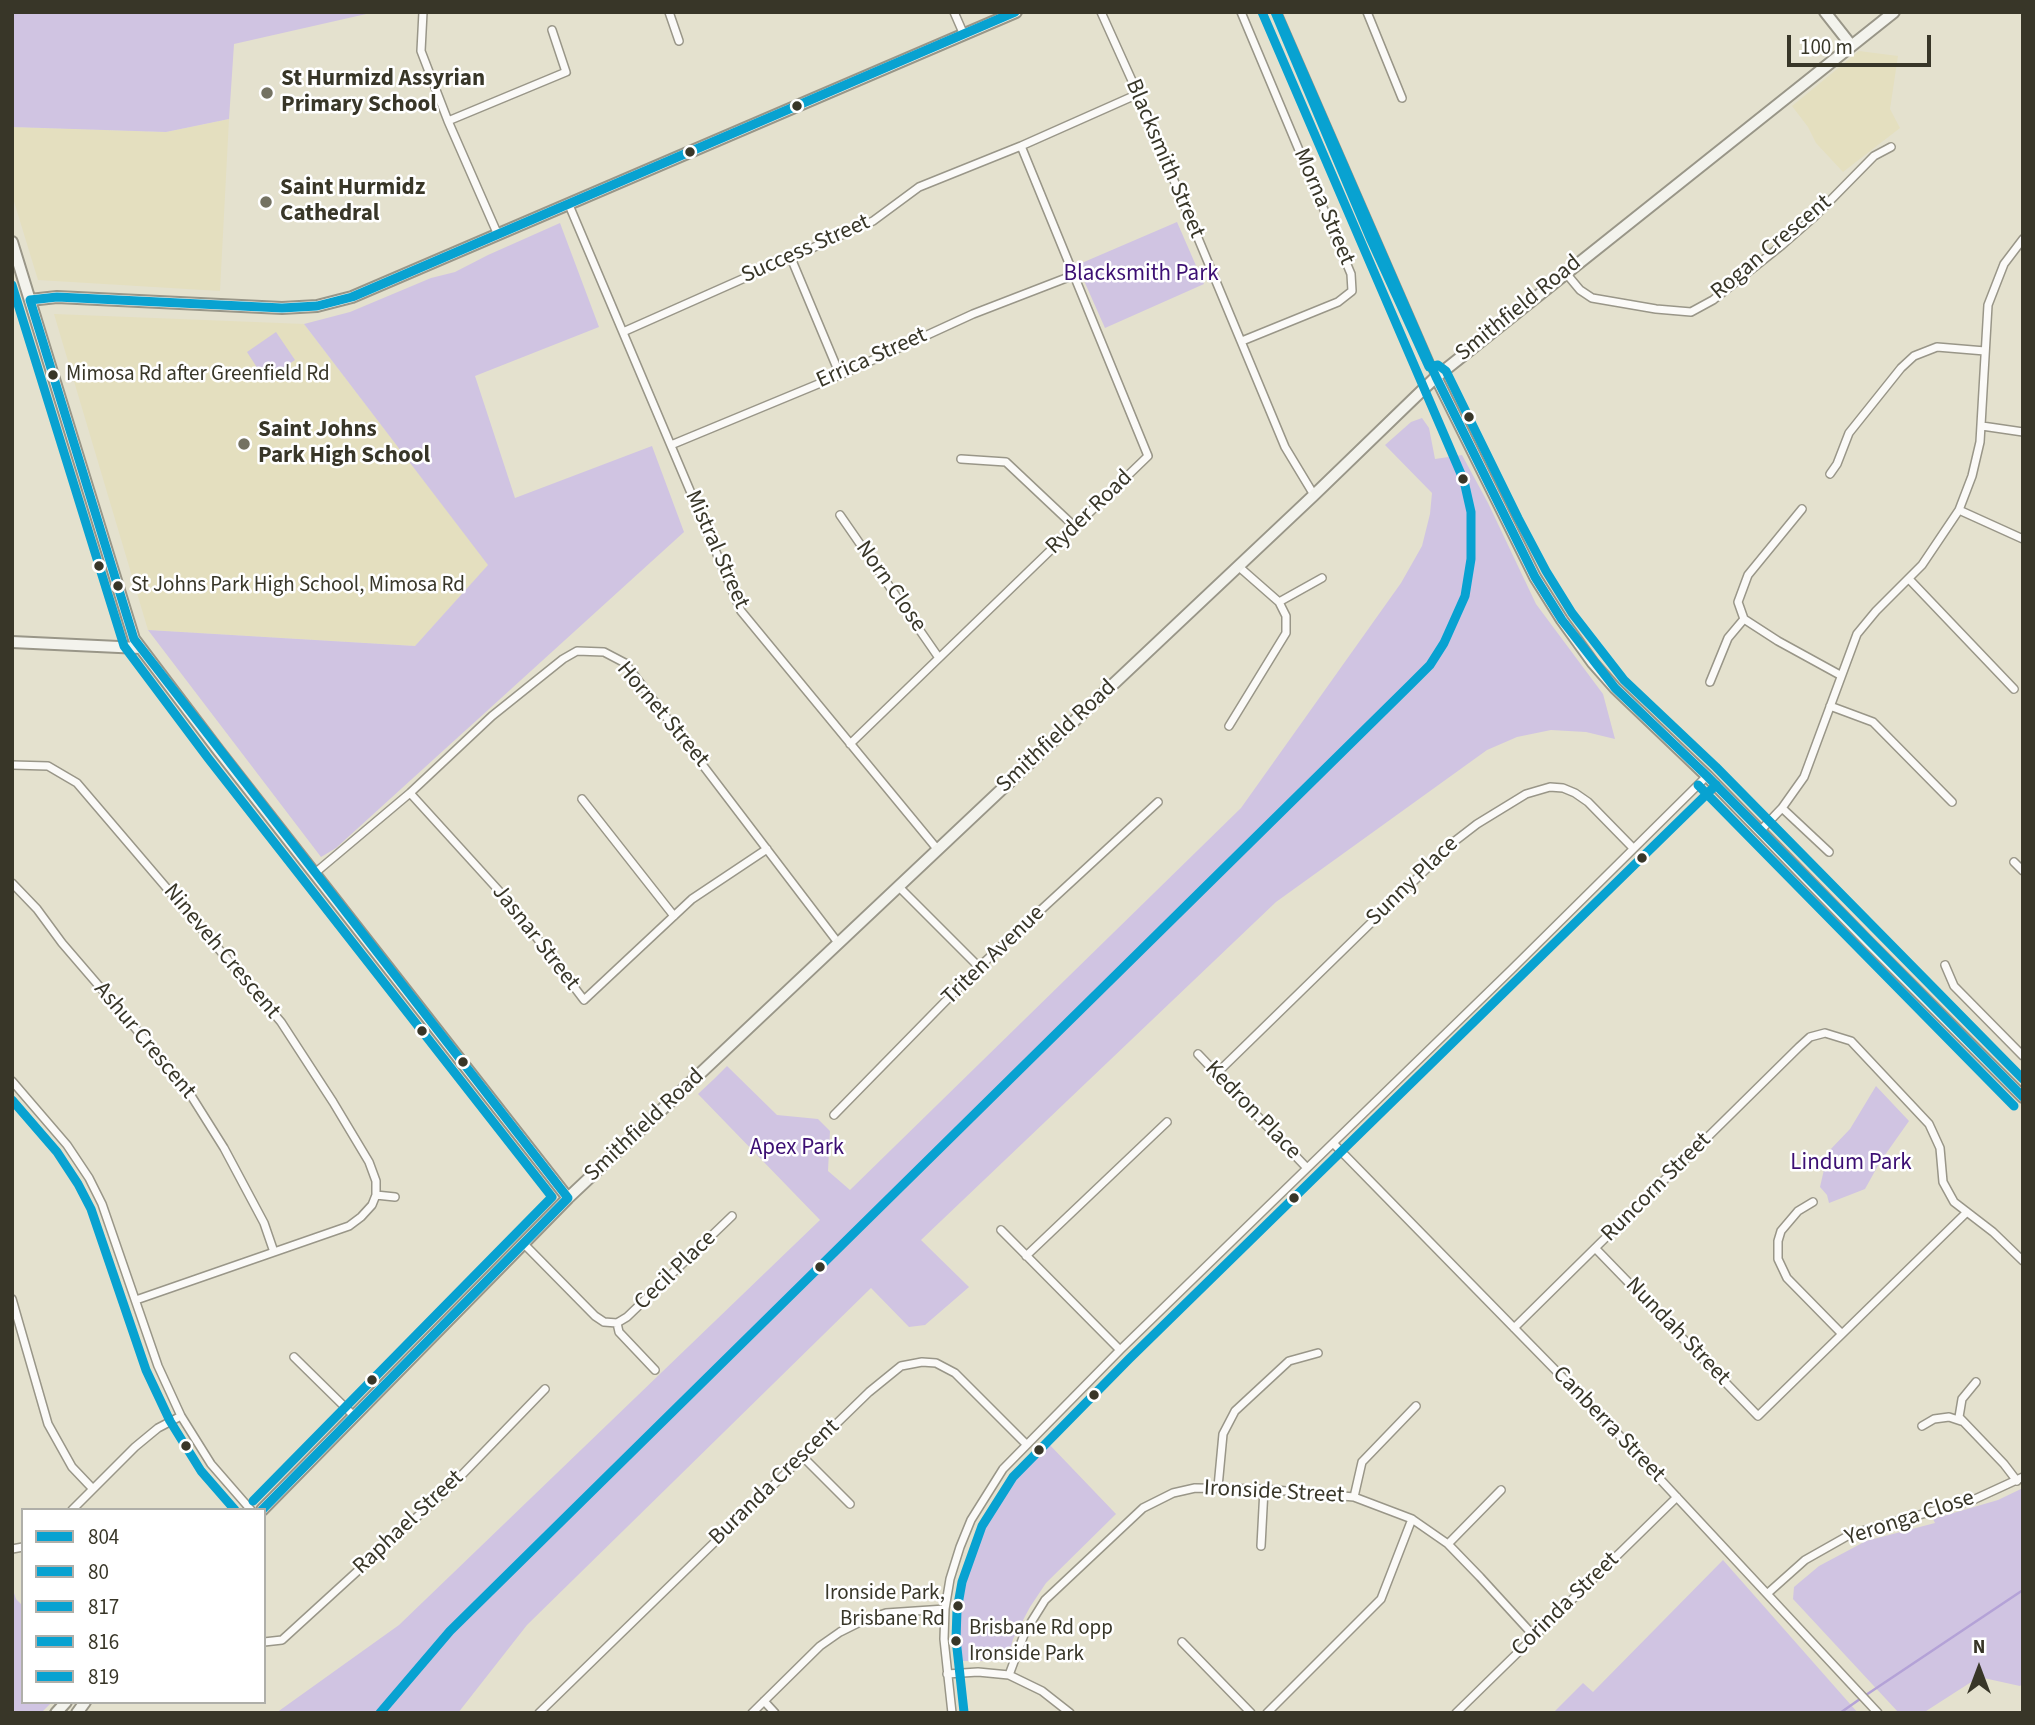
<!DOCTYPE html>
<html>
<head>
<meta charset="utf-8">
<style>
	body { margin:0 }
	#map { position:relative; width:2035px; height:1725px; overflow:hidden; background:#e4e1ce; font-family:"Source Sans 3",sans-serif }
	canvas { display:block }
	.frame { position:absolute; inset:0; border:14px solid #383628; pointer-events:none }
	.legend { position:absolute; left:21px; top:1508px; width:245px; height:196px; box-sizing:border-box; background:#fff; border:2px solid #afafa9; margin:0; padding:9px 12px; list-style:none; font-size:21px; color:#383628 }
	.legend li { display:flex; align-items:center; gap:14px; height:35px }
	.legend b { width:35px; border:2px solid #afafa9 }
	.north { position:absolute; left:1944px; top:1634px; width:70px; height:70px; -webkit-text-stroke:5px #fff; paint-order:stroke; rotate:0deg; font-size:19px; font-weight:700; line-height:28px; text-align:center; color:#383628 }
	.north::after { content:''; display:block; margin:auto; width:24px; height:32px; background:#383628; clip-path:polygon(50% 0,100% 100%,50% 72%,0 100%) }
	.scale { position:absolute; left:1787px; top:35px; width:144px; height:32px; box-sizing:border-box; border:4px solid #383628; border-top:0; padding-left:9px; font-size:21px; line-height:24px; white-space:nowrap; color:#383628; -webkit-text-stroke:5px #fff; paint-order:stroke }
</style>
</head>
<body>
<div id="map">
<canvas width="2035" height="1725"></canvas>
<div class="frame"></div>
<ul class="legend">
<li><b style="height:9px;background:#08a2d1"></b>804</li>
<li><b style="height:9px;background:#08a2d1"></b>80</li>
<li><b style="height:9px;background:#08a2d1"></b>817</li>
<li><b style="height:9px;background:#08a2d1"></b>816</li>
<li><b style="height:9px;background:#08a2d1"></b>819</li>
</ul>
<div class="north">N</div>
<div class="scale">100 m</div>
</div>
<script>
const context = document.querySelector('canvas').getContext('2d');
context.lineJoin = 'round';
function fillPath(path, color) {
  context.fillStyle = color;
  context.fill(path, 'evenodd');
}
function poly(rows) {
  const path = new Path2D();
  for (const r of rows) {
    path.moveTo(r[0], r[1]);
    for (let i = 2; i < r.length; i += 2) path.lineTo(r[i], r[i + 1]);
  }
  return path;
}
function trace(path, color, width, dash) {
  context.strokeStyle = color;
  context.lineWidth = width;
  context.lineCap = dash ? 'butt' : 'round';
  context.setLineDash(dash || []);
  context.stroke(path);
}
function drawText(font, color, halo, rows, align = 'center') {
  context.font = font + ' "Source Sans 3",sans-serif';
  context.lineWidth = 5;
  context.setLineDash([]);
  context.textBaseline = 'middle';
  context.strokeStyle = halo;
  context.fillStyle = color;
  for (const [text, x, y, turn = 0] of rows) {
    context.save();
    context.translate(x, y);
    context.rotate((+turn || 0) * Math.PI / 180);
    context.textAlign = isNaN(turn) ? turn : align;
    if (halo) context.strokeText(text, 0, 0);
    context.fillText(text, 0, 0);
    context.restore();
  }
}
fillPath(poly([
	[1859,51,1898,56,1890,109,1900,128,1843,172,1816,143,1808,127,1792,106],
	[229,119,220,291,38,280,12,195,12,127,166,132],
	[54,314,304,324,489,565,415,646,148,630]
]), '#e4dfbf');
fillPath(poly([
	[12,12,375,12,234,44,229,119,166,132,12,127],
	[1177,222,1204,284,1105,328,1077,265],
	[560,223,599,327,475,376,515,498,652,446,684,532,336,848,321,857,148,630,415,646,488,565,304,324,350,312,431,278,455,272,488,255],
	[276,332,295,360,265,380,247,352],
	[1422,418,1429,428,1435,459,1462,455,1488,503,1536,604,1603,694,1615,739,1586,732,1551,730,1517,737,1487,750,1276,902,921,1240,969,1287,925,1325,909,1327,871,1288,527,1625,458,1713,276,1713,399,1625,820,1220,698,1094,714,1079,727,1066,777,1115,818,1119,830,1131,828,1171,850,1190,1241,808,1401,583,1422,546,1430,514,1432,493,1385,445,1411,422],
	[1876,1086,1909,1121,1880,1162,1865,1189,1829,1203,1827,1195,1820,1187,1828,1152,1850,1129],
	[1047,1442,1116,1514,1046,1583,1030,1607,1013,1639,1007,1661,961,1661,959,1640,961,1607,966,1579,975,1551,984,1530,1011,1484],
	[2023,1488,2023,1683,2020,1686,1979,1677,1923,1713,1899,1713,1793,1599,1794,1587,1819,1566,1866,1541,1935,1523,1933,1519,1998,1500],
	[1723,1560,1858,1713,1553,1713,1583,1683,1593,1692],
	[12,1587,16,1599,23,1606,23,1702,52,1702,41,1713,12,1713]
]), '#d0c4e2');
trace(poly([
	[1866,1695,2023,1590],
	[1840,1713,1860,1699]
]), '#b4a2d7', 2.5);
const street = poly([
	[423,12,421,51,448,121,498,235],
	[669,12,679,41],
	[954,12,964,35],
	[1101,12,1138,94,1285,447,1314,495],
	[1241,12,1351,274,1352,291,1338,302,1242,341],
	[1277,12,1436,377],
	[1367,12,1402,98],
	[448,121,566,72,552,30],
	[569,205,741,611,938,850],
	[791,258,840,375],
	[1565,272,1580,290,1592,298,1656,309,1691,312,1713,300,1782,245,1814,217,1874,156,1891,147],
	[623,332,873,221,919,187,1021,146,1138,94],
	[1982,426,2023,432],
	[671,445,840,375,973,314,1074,275],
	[961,459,1006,462,1075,527],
	[1830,474,1837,464,1849,433,1901,368,1914,356,1937,347,1985,351],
	[1802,509,1748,575,1738,602,1744,619,1778,641,1840,675],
	[1959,510,2023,539],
	[840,515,939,658],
	[1909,579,2014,689],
	[1279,602,1322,578],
	[1710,682,1728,638,1744,619],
	[1830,706,1873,722,1952,802],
	[1229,726,1286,633,1286,616,1279,602,1238,566],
	[850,744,1148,456,1021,146],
	[12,765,48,766,77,783,281,1022,333,1102,369,1162,376,1181,376,1195,372,1205,361,1217,349,1226,136,1300],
	[410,793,511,904,584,1000,692,899,767,849],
	[582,799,674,916],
	[1782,808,1829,852],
	[1761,830,1782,808,1804,777,1857,634,1876,611,1922,565,1959,510,1972,476,1980,442,1988,305,2004,264,2023,239],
	[2014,862,2023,871],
	[315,873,410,793,492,716,563,659,577,651,604,652,625,663,839,944],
	[12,883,37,909,62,943,185,1086,224,1148,264,1223,274,1252],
	[899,887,979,967],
	[1945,965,1954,986,2023,1056],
	[1198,1054,1307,1168],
	[1216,1074,1455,841,1477,824,1526,794,1550,787,1563,788,1575,793,1588,802,1633,848],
	[12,1081,67,1145,89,1178,102,1204,158,1366,181,1416,211,1464,251,1510],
	[834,1115,979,967,1158,802],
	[1333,1143,1617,1433,1878,1713],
	[376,1195,395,1197],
	[1813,1202,1798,1211,1781,1231,1778,1241,1778,1259,1787,1278,1842,1334],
	[1001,1230,1120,1350],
	[524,1244,595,1316,604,1322,617,1323,627,1317,732,1216],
	[1596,1249,1758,1416,1967,1212],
	[1026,1256,1167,1122],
	[12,1299,48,1424,72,1467,92,1488],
	[617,1323,619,1332,655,1370],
	[1514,1328,1799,1047,1810,1037,1825,1033,1851,1041,1929,1124,1940,1148,1943,1182,1954,1202,1993,1232,2023,1261],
	[294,1357,354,1416],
	[1976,1382,1962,1399,1959,1417,2004,1464,2017,1481],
	[1922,1426,1934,1419,1949,1417,1961,1421],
	[803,1457,850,1504],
	[1218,1487,1223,1434,1235,1411,1289,1361,1318,1353],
	[1354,1497,1362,1462,1416,1406],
	[72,1510,135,1447,158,1428,181,1416],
	[1448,1544,1501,1490],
	[1261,1546,1264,1489],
	[12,1549,23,1547],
	[1768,1593,1805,1560,1851,1534,1973,1500,2023,1477],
	[264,1642,282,1640,454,1483,545,1389],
	[1182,1642,1251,1713],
	[947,1674,978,1672,1009,1675,1042,1691,1070,1713],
	[1009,1675,1025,1632,1045,1600,1143,1508,1173,1493,1195,1488,1264,1489,1354,1497,1412,1519,1448,1544,1480,1577,1534,1636],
	[764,1701,775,1713],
	[539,1713,869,1392,901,1366,922,1362,936,1363,955,1373,1026,1444],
	[752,1713,820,1646,840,1632,862,1621,886,1613,945,1609],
	[952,1713,944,1639,945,1609,950,1579,960,1547,971,1520,1003,1469,1120,1350,1511,970,1707,776],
	[1267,1713,1381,1599,1412,1519],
	[1456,1713,1677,1497]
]);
const secondary = poly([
	[1825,12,1851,45],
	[12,242,134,639,218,750,568,1198],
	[30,300,57,297,282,308,317,306,352,297,1016,12],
	[1436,377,1535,577,1562,620,1593,663,1615,688,1707,776,1867,941,2023,1097],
	[12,642,140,648],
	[262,1510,568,1198,1314,495,1436,377,1894,12],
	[56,1713,66,1702],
	[77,1713,85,1702]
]);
trace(street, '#999688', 10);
trace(secondary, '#999688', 14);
trace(street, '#fbfaf8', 7);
trace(secondary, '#f3f3ed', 10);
trace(poly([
	[1277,12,1436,377,1535,577,1562,620,1615,688,1707,776,2023,1097],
	[30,300,134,639,568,1198],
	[30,300,57,297,282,308,317,306,352,297,1015,12],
	[262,1510,568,1198]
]), '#08a2d1', 9);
trace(poly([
	[380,1713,450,1631,1411,684,1430,665,1444,643,1465,596,1471,559,1471,512,1464,481,1262,12]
]), '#08a2d1', 9);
trace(poly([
	[1698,785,2014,1106],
	[964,1712,956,1639,957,1610,962,1582,982,1526,1013,1477,1129,1359,1716,785]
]), '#08a2d1', 9);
trace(poly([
	[12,285,124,646,208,758,552,1197,253,1501],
	[12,1100,57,1152,78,1184,91,1209,146,1370,170,1421,201,1471,235,1510]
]), '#08a2d1', 9);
trace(poly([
	[1275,12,1371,240,1429,367,1438,365,1446,371,1518,518,1546,571,1572,613,1624,680,1716,767,2023,1079]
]), '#08a2d1', 9);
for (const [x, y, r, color] of [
	[267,93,7,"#747262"],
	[797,106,6,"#383628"],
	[690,152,6,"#383628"],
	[266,202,7,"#747262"],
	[53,375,6,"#383628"],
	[1469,417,6,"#383628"],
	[244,444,7,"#747262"],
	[1463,479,6,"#383628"],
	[99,566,6,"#383628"],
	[118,586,6,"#383628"],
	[1642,858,6,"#383628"],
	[422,1031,6,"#383628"],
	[463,1062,6,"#383628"],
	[1294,1198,6,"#383628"],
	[820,1267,6,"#383628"],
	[372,1380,6,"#383628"],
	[1094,1395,6,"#383628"],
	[186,1446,6,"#383628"],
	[1039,1450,6,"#383628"],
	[958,1606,6,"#383628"],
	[956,1641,6,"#383628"]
]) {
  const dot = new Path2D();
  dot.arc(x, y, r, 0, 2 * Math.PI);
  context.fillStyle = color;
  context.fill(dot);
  trace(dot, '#fff', 2.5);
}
drawText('21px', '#383628', '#fff', [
	["Mimosa Rd after Greenfield Rd",66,375],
	["St Johns Park High School, Mimosa Rd",131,586],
	["Ironside Park,",945,1594,"right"],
	["Brisbane Rd",945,1620,"right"],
	["Brisbane Rd opp",969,1629],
	["Ironside Park",969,1655]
], 'left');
drawText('bold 23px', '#383628', '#fff', [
	["St Hurmizd Assyrian",281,80],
	["Primary School",281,106],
	["Saint Hurmidz",280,189],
	["Cathedral",280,215],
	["Saint Johns",258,431],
	["Park High School",258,457]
], 'left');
drawText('23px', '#383628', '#fff', [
	["Blacksmith Street",1164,159,67],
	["Morna Street",1323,207,67],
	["Rogan Crescent",1772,248,-40],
	["Success Street",806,250,-24],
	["Smithfield Road",1519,309,-39],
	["Errica Street",872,359,-24],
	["Ryder Road",1090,513,-44],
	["Mistral Street",716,550,66],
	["Norn Close",890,587,55],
	["Hornet Street",662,715,50],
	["Smithfield Road",1057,737,-43],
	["Sunny Place",1413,882,-44],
	["Jasnar Street",535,938,52],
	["Nineveh Crescent",221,952,50],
	["Triten Avenue",994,956,-44],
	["Ashur Crescent",144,1041,50],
	["Kedron Place",1252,1111,46],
	["Smithfield Road",645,1126,-43],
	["Runcorn Street",1657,1188,-45],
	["Cecil Place",676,1271,-44],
	["Nundah Street",1677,1332,46],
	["Canberra Street",1608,1425,46],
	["Buranda Crescent",775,1483,-44],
	["Ironside Street",1274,1493,3],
	["Yeronga Close",1910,1519,-18],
	["Raphael Street",409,1523,-43],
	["Corinda Street",1566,1605,-44]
]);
drawText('23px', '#3c0f73', '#fff', [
	["Blacksmith Park",1141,275],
	["Apex Park",797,1149],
	["Lindum Park",1851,1164]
]);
</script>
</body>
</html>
